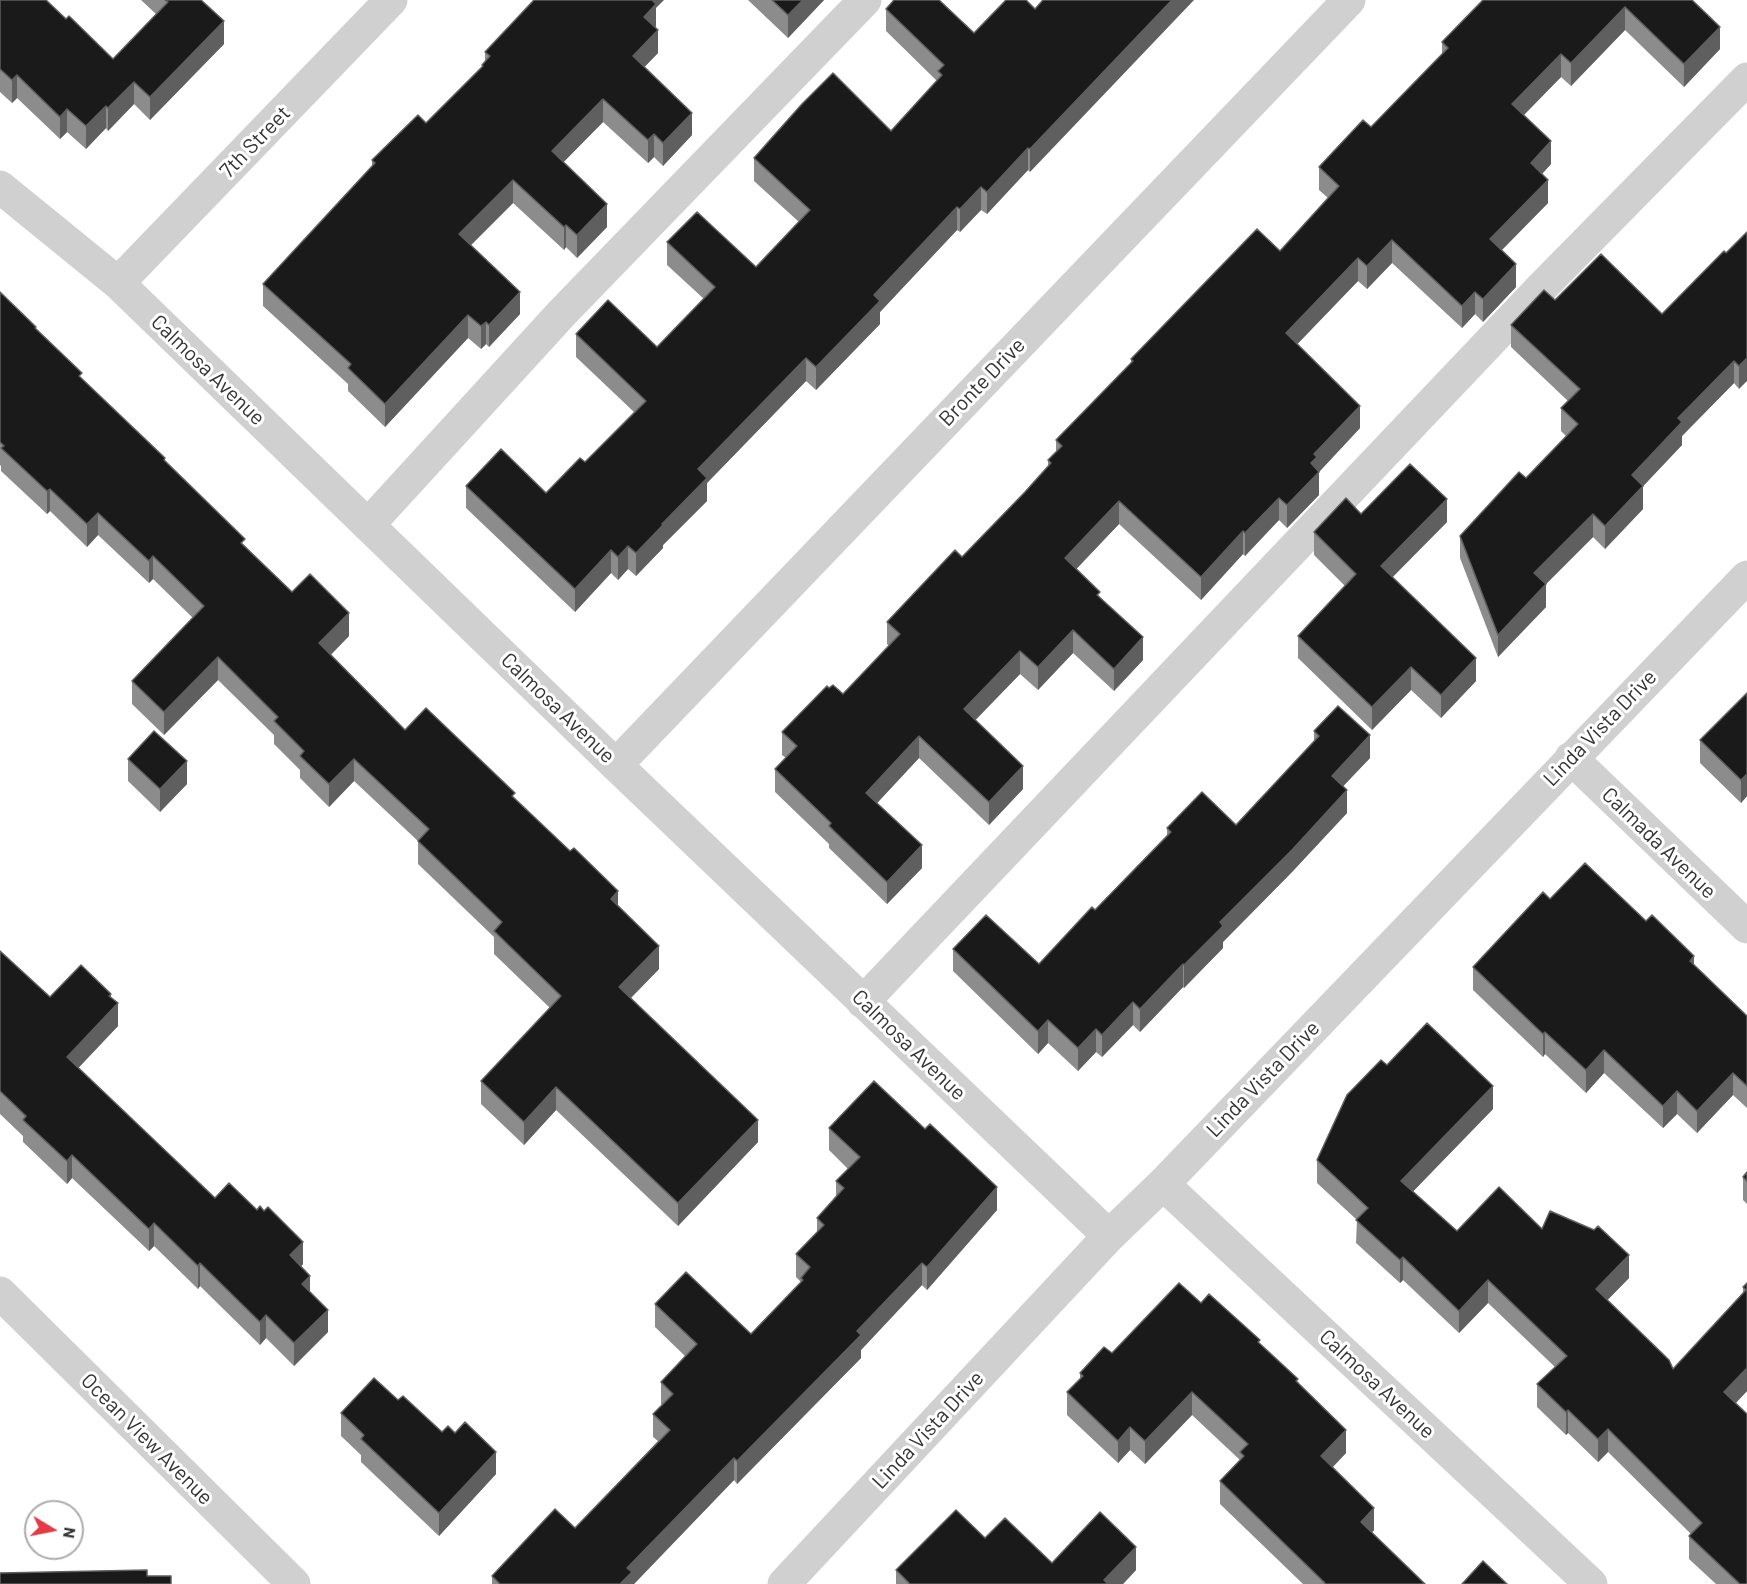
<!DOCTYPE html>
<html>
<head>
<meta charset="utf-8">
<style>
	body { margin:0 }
	#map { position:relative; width:1747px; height:1584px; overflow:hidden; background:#fff; font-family:Barlow,sans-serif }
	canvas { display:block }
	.north { position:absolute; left:24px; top:1500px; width:60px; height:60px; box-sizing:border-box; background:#fff; border:2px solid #adadad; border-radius:50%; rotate:100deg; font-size:16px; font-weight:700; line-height:24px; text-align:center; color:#333 }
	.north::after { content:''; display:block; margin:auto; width:21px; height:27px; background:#e63946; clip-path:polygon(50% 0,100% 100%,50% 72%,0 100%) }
</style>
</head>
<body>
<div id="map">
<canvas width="1747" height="1584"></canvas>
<div class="north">N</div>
</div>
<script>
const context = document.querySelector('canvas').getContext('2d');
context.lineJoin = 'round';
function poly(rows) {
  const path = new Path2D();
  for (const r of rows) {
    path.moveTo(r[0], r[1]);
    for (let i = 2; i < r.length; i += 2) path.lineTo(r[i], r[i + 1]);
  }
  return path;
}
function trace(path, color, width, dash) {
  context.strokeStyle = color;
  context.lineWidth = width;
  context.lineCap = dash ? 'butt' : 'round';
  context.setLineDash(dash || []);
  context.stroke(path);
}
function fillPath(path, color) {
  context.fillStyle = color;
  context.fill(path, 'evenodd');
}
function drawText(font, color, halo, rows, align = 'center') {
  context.font = font + ' Barlow,sans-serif';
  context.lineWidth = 6;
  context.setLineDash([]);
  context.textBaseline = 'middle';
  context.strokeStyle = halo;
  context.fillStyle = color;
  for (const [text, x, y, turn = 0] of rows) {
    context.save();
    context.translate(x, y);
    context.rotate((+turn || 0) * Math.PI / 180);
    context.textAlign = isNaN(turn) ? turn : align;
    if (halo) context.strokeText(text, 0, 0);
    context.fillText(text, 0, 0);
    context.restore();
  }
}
trace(poly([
	[0,187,118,283,616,765,1109,1236],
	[118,283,391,0],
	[368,525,562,313,865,0],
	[1571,758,1747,927],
	[616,765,1349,0],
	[863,1002,1541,288,1747,79],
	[1163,1184,1591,1584],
	[0,1293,294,1584],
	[784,1584,1109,1236,1163,1184,1747,577]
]), '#d0d0d0', 33);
fillPath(poly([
	[0,0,66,19,113,59,156,14,141,0,201,0,224,44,150,120,134,104,108,131,106,128,86,149,67,132,60,139,17,98,12,103,0,92],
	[748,0,824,0,788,38],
	[1483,0,1692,0,1720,49,1684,87,1625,30,1571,86,1561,77,1524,115,1551,164,1542,174,1548,203,1502,250,1516,287,1483,322,1475,314,1462,328,1392,263,1367,289,1358,281,1297,344,1360,428,1319,472,1319,495,1287,528,1279,520,1245,556,1243,554,1201,600,1119,524,1076,569,1100,597,1143,660,1114,691,1073,653,1038,690,1020,674,975,720,1023,789,989,825,919,758,877,803,922,868,887,904,829,848,829,844,775,792,775,769,786,758,782,755,782,732,829,688,843,694,889,646,887,644,887,622,962,557,1025,492,1048,466,1048,460,1056,452,1056,440,1131,363,1131,359,1280,251,1328,198,1319,190,1319,167,1371,127,1442,54,1442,42],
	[656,8,656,26,655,28,658,53,644,67,692,135,663,166,654,157,648,163,603,122,563,162,607,227,577,258,566,247,564,250,513,203,470,246,520,314,489,347,486,344,481,349,468,338,385,427,348,391,348,384,263,306,263,284,372,166,372,160,426,123,482,67,482,65,485,62,485,52],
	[886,9,974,33,1035,9,1030,172,1028,170,987,214,981,210,960,232,957,230,880,312,880,324,816,390,806,381,707,483,707,501,663,545,663,548,636,576,628,569,618,580,611,573,575,612,466,508,466,486,546,493,585,462,634,412,576,357,576,334,657,347,704,299,667,265,667,242,756,267,799,222,754,181,754,158,891,131,937,81,886,31],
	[1747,232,1739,389,1734,383,1682,436,1682,445,1643,486,1643,509,1605,549,1593,537,1546,584,1546,607,1498,657,1460,558,1460,536,1526,478,1566,436,1561,431,1561,408,1568,401,1511,347,1511,325,1555,300,1662,314,1726,253],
	[0,292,82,379,165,461,245,546,292,592,349,636,331,655,405,730,515,800,618,906,659,969,631,998,758,1142,678,1226,556,1110,524,1145,481,1104,481,1081,550,1008,494,954,494,937,418,864,418,841,354,781,329,807,300,778,300,770,274,744,274,735,218,680,164,735,132,704,132,681,193,618,153,579,149,583,98,535,87,547,50,511,47,514,1,471,1,466,0,465],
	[1361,514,1447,522,1392,577,1476,681,1441,718,1411,690,1372,730,1298,658,1298,636,1345,586,1314,555,1314,532],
	[1747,693,1747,796,1741,803,1700,763,1700,740],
	[1314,731,1370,758,1343,786,1347,813,1292,872,1223,942,1223,948,1184,988,1183,987,1140,1032,1133,1025,1102,1057,1096,1052,1078,1071,1048,1043,1038,1054,953,971,953,949,1039,964,1095,910,1167,835,1167,828,1236,825,1314,742],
	[128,759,187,784,160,812,128,781],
	[1550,899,1646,921,1694,965,1747,1016,1747,1108,1733,1095,1697,1133,1677,1114,1663,1128,1604,1073,1586,1093,1545,1054,1543,1057,1473,990,1473,967],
	[0,952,50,997,111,997,118,1026,78,1068,215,1198,303,1264,301,1267,310,1292,328,1332,294,1366,266,1338,260,1345,200,1286,198,1289,154,1246,149,1251,72,1178,67,1184,23,1142,23,1136,0,1114],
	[1387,1065,1493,1109,1413,1191,1457,1231,1542,1229,1629,1278,1607,1300,1673,1369,1743,1294,1743,1287,1747,1283,1747,1391,1736,1403,1747,1584,1716,1584,1689,1559,1689,1536,1691,1534,1608,1452,1598,1462,1568,1433,1566,1435,1537,1407,1537,1384,1555,1367,1488,1303,1459,1333,1403,1280,1400,1283,1356,1243,1357,1220,1317,1183,1317,1160],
	[829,1128,997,1210,927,1290,922,1285,861,1350,861,1358,737,1484,734,1480,634,1584,492,1584,492,1576,575,1528,658,1441,653,1437,653,1414,662,1405,661,1404,661,1382,685,1356,655,1327,655,1304,751,1334,801,1282,796,1277,796,1254,817,1232,817,1218,836,1196,836,1181,848,1169,829,1150],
	[1747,1172,1747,1204,1743,1200,1743,1177],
	[1201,1303,1260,1344,1298,1382,1346,1453,1333,1467,1374,1530,1372,1533,1425,1584,1303,1584,1220,1504,1220,1481,1240,1460,1192,1415,1145,1464,1130,1450,1118,1463,1067,1415,1067,1392,1080,1379,1080,1373,1112,1353],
	[398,1400,442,1432,455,1433,496,1474,439,1536,361,1462,361,1455,341,1436,341,1413],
	[985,1538,1052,1563,1136,1570,1123,1584,896,1584,896,1570]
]), '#8c8c8c');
fillPath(poly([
	[647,0,664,0,656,8,656,26,644,40,644,17],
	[803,0,824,0,788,38,788,15],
	[1172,0,1194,0,1030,172,1030,149],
	[1625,7,1625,30,1571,86,1571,63],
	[224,21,224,44,150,120,150,97],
	[1720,27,1720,49,1684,87,1684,64],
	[658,30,658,53,633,79,633,56],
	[1561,54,1561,77,1512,127,1512,104],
	[17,75,17,98,12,103,12,80],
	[134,82,134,104,108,131,108,108],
	[603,99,603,122,552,174,552,151],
	[106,106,106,128,86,149,86,126],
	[67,109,67,132,60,139,60,117],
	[692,113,692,135,663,166,663,143],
	[654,134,654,157,648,163,648,140],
	[1551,141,1551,164,1531,186,1531,163],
	[1028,148,1028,170,987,214,987,192],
	[513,180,513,203,459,257,459,234],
	[1548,180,1548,203,1490,262,1490,239],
	[981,187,981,210,960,232,960,209],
	[607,204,607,227,577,258,577,235],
	[957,207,957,230,880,312,880,324,816,390,816,367,874,295],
	[566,225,566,247,564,250,564,227],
	[1392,240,1392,263,1367,289,1367,266],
	[1358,258,1358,281,1286,356,1286,333],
	[1516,264,1516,287,1483,322,1483,299],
	[520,292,520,314,489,347,489,325],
	[1475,292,1475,314,1462,328,1462,306],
	[468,315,468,338,385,427,385,404],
	[486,322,486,344,481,349,481,326],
	[806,358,806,381,707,483,707,501,663,545,663,548,636,576,636,553,662,524,698,469],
	[1747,358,1747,381,1739,389,1739,366],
	[1734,361,1734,383,1682,436,1682,445,1632,498,1632,475,1678,418],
	[1360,406,1360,428,1319,472,1319,495,1287,528,1287,505,1311,463,1314,454],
	[1643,486,1643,509,1605,549,1605,526],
	[50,489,50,511,47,514,47,491],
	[1279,498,1279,520,1245,556,1245,533],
	[1447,499,1447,522,1381,589,1381,566],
	[1119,501,1119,524,1065,581,1065,558],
	[98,513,98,535,87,547,87,524],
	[1593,514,1593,537,1534,596,1534,573],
	[1243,531,1243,554,1201,600,1201,577],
	[628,546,628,569,618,580,618,557],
	[611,550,611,573,575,612,575,589],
	[153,556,153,579,149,583,149,561],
	[1546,584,1546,607,1498,657,1498,635],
	[349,613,349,636,319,666,319,643],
	[1073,630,1073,653,1038,690,1038,667],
	[1143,637,1143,660,1114,691,1114,669],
	[1020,651,1020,674,964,732,964,709],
	[218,657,218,680,164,735,164,712],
	[1476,658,1476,681,1441,718,1441,695],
	[1411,667,1411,690,1372,730,1372,707],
	[1370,735,1370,758,1332,798,1332,776],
	[919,736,919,758,866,815,866,793],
	[354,759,354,781,329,807,329,784],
	[187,761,187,784,160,812,160,789],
	[1023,766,1023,789,989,825,989,802],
	[1747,774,1747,796,1741,803,1741,780],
	[1347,790,1347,813,1292,872,1223,942,1223,948,1184,988,1184,965,1220,922],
	[922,845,922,868,887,904,887,882],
	[618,891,618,914,611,899],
	[659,946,659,969,619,1010,619,987],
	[1694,956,1694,979,1690,961],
	[1183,964,1183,987,1140,1032,1140,1009],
	[111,994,111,1011,118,1003,118,1026,67,1080,67,1057],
	[1133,1002,1133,1025,1102,1057,1102,1035],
	[1048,1020,1048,1043,1038,1054,1038,1031],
	[1096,1029,1096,1052,1078,1071,1078,1048],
	[1545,1032,1545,1054,1543,1057,1543,1034],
	[1604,1050,1604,1073,1586,1093,1586,1070],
	[1733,1073,1733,1095,1697,1133,1697,1111],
	[1493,1086,1493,1109,1401,1204,1401,1181],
	[556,1087,556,1110,524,1145,524,1122],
	[1677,1091,1677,1114,1663,1128,1663,1106],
	[758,1120,758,1142,678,1226,678,1203],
	[72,1155,72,1178,67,1184,67,1161],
	[997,1187,997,1210,927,1290,927,1267],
	[154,1223,154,1246,149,1251,149,1229],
	[303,1242,303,1264,290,1278,290,1255],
	[1629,1255,1629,1278,1596,1312,1596,1289],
	[1403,1257,1403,1280,1400,1283,1400,1260],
	[200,1263,200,1286,198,1289,198,1266],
	[922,1263,922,1285,861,1350,861,1358,737,1484,737,1461,857,1331],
	[310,1276,310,1298,302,1284],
	[1488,1280,1488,1303,1459,1333,1459,1311],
	[328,1310,328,1332,294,1366,294,1343],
	[266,1315,266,1338,260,1345,260,1322],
	[1747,1368,1747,1391,1724,1415,1724,1392],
	[1192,1392,1192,1415,1145,1464,1145,1441],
	[1568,1410,1568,1433,1566,1435,1566,1412],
	[1130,1427,1130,1450,1118,1463,1118,1441],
	[1608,1429,1608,1452,1598,1462,1598,1439],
	[1346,1430,1346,1453,1321,1479,1321,1456],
	[496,1452,496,1474,439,1536,439,1513],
	[734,1458,734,1480,634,1584,620,1584,627,1568],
	[1374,1508,1374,1530,1361,1544,1361,1522],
	[1136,1547,1136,1570,1123,1584,1104,1584,1104,1580]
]), '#5f5f5f');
const building = poly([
	[0,0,46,0,66,19,69,16,113,59,168,2,165,0,201,0,224,21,150,97,134,82,108,108,106,106,86,126,67,109,60,117,17,75,12,80,0,69,0,0],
	[534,0,652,0,656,4,644,17,658,30,633,56,692,113,663,143,654,134,648,140,603,99,552,151,607,204,577,235,566,225,564,227,513,180,459,234,520,292,489,325,486,322,481,326,468,315,385,404,348,368,351,364,263,284,375,163,372,160,418,115,426,123,483,66,482,65,490,56,485,52,534,0],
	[772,0,803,0,788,15,772,0],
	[894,0,939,0,974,33,1006,0,1026,0,1035,9,1043,0,1172,0,1030,149,1028,148,987,192,981,187,960,209,957,207,874,295,880,301,816,367,806,358,698,469,707,478,662,524,663,525,636,553,628,546,618,557,611,550,575,589,466,486,501,449,546,493,580,458,585,462,646,401,576,334,608,300,657,347,715,287,667,242,697,212,756,267,810,210,754,158,802,104,833,73,891,131,942,75,938,71,944,65,886,9,894,0],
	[1483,0,1692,0,1720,27,1684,64,1625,7,1571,63,1561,54,1512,104,1551,141,1531,163,1548,180,1490,239,1516,264,1483,299,1475,292,1462,306,1392,240,1367,266,1358,258,1286,333,1360,406,1314,454,1317,457,1311,463,1319,472,1287,505,1279,498,1245,533,1243,531,1201,577,1119,501,1065,558,1100,592,1097,595,1143,637,1114,669,1073,630,1038,667,1020,651,964,709,1023,766,989,802,919,736,866,793,922,845,887,882,829,826,831,823,775,769,797,746,782,732,827,686,829,688,833,685,843,694,900,634,887,622,955,550,962,557,1025,492,1051,463,1048,460,1062,446,1056,440,1133,361,1131,359,1257,229,1280,251,1339,186,1319,167,1363,120,1371,127,1448,48,1442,42,1483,0],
	[1747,232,1747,358,1739,366,1734,361,1678,418,1682,422,1632,475,1643,486,1605,526,1593,514,1534,573,1546,584,1498,635,1460,536,1519,472,1526,478,1578,424,1561,408,1580,389,1511,325,1544,290,1555,300,1601,254,1662,314,1724,251,1726,253,1747,232],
	[0,292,36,327,35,328,82,373,79,376,165,458,164,460,245,539,241,543,292,592,310,574,349,613,319,643,405,730,426,708,515,793,512,796,570,851,574,848,618,891,611,899,659,946,619,987,758,1120,678,1203,556,1087,524,1122,481,1081,561,996,494,931,502,922,418,841,429,829,354,759,329,784,300,756,304,751,274,721,278,717,218,657,164,712,132,681,204,606,153,556,149,561,98,513,87,524,50,489,47,491,1,448,4,446,0,442,0,292],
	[1410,464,1447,499,1381,566,1476,658,1441,695,1411,667,1372,707,1298,636,1356,574,1314,532,1346,498,1361,514,1410,464],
	[1747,693,1747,774,1741,780,1700,740,1747,693],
	[1338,706,1370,735,1332,776,1347,790,1292,850,1220,922,1223,926,1184,965,1183,964,1140,1009,1133,1002,1102,1035,1096,1029,1078,1048,1048,1020,1038,1031,953,949,986,915,1039,964,1092,907,1095,910,1171,832,1167,828,1202,792,1236,825,1319,736,1314,731,1338,706],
	[154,731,187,761,160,789,128,759,154,731],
	[1585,863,1646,921,1652,915,1694,956,1690,961,1747,1016,1747,1086,1733,1073,1697,1111,1677,1091,1663,1106,1604,1050,1586,1070,1545,1032,1543,1034,1473,967,1543,892,1550,899,1585,863],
	[0,951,50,997,81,965,111,994,109,996,118,1003,67,1057,215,1198,229,1183,257,1210,260,1206,264,1211,268,1207,303,1242,290,1255,310,1276,302,1284,328,1310,294,1343,266,1315,260,1322,200,1263,198,1266,154,1223,149,1229,72,1155,67,1161,23,1120,26,1116,0,1091,0,951],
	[1427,1023,1493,1086,1401,1181,1457,1231,1499,1187,1542,1229,1550,1211,1594,1230,1598,1226,1629,1255,1596,1289,1669,1360,1673,1369,1746,1290,1743,1287,1747,1283,1747,1368,1724,1392,1747,1414,1747,1584,1740,1584,1689,1536,1702,1523,1608,1429,1598,1439,1568,1410,1566,1412,1537,1384,1567,1356,1488,1280,1459,1311,1403,1257,1400,1260,1356,1220,1368,1208,1317,1160,1347,1095,1381,1060,1387,1065,1427,1023],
	[874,1081,925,1129,930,1124,997,1187,927,1267,922,1263,857,1331,861,1335,737,1461,734,1458,627,1568,632,1572,620,1584,500,1584,492,1576,555,1509,575,1528,670,1430,653,1414,673,1394,661,1382,697,1344,655,1304,686,1272,751,1334,803,1280,801,1278,810,1267,796,1254,824,1225,817,1218,844,1188,836,1181,860,1157,829,1128,874,1081],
	[1747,1172,1747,1181,1743,1177,1747,1172],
	[1179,1283,1201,1303,1209,1294,1260,1340,1258,1342,1298,1379,1296,1381,1346,1430,1321,1456,1374,1508,1361,1522,1425,1584,1326,1584,1220,1481,1244,1456,1240,1452,1248,1444,1192,1392,1145,1441,1130,1427,1118,1441,1067,1392,1083,1376,1080,1373,1104,1347,1112,1353,1179,1283],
	[374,1378,398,1400,403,1396,442,1432,448,1426,455,1433,465,1422,496,1452,439,1513,361,1439,364,1435,341,1413,374,1378],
	[956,1510,985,1538,1005,1518,1052,1563,1100,1512,1136,1547,1104,1580,1108,1584,910,1584,896,1570,956,1510],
	[1483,1561,1507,1584,1462,1584,1483,1561],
	[147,1570,147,1576,171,1576,171,1584,0,1584,0,1573,147,1570]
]);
fillPath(building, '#1a1a1a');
trace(building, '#5f5f5f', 1.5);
drawText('21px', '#333', '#fff', [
	["7th Street",255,142,-46],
	["Calmosa Avenue",208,370,44],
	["Bronte Drive",982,382,-46],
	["Calmosa Avenue",558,708,44],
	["Linda Vista Drive",1600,728,-46],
	["Calmada Avenue",1659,843,44],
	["Calmosa Avenue",909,1045,44],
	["Linda Vista Drive",1263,1079,-46],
	["Calmosa Avenue",1377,1384,43],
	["Linda Vista Drive",928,1430,-47],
	["Ocean View Avenue",147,1439,45]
]);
</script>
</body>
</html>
